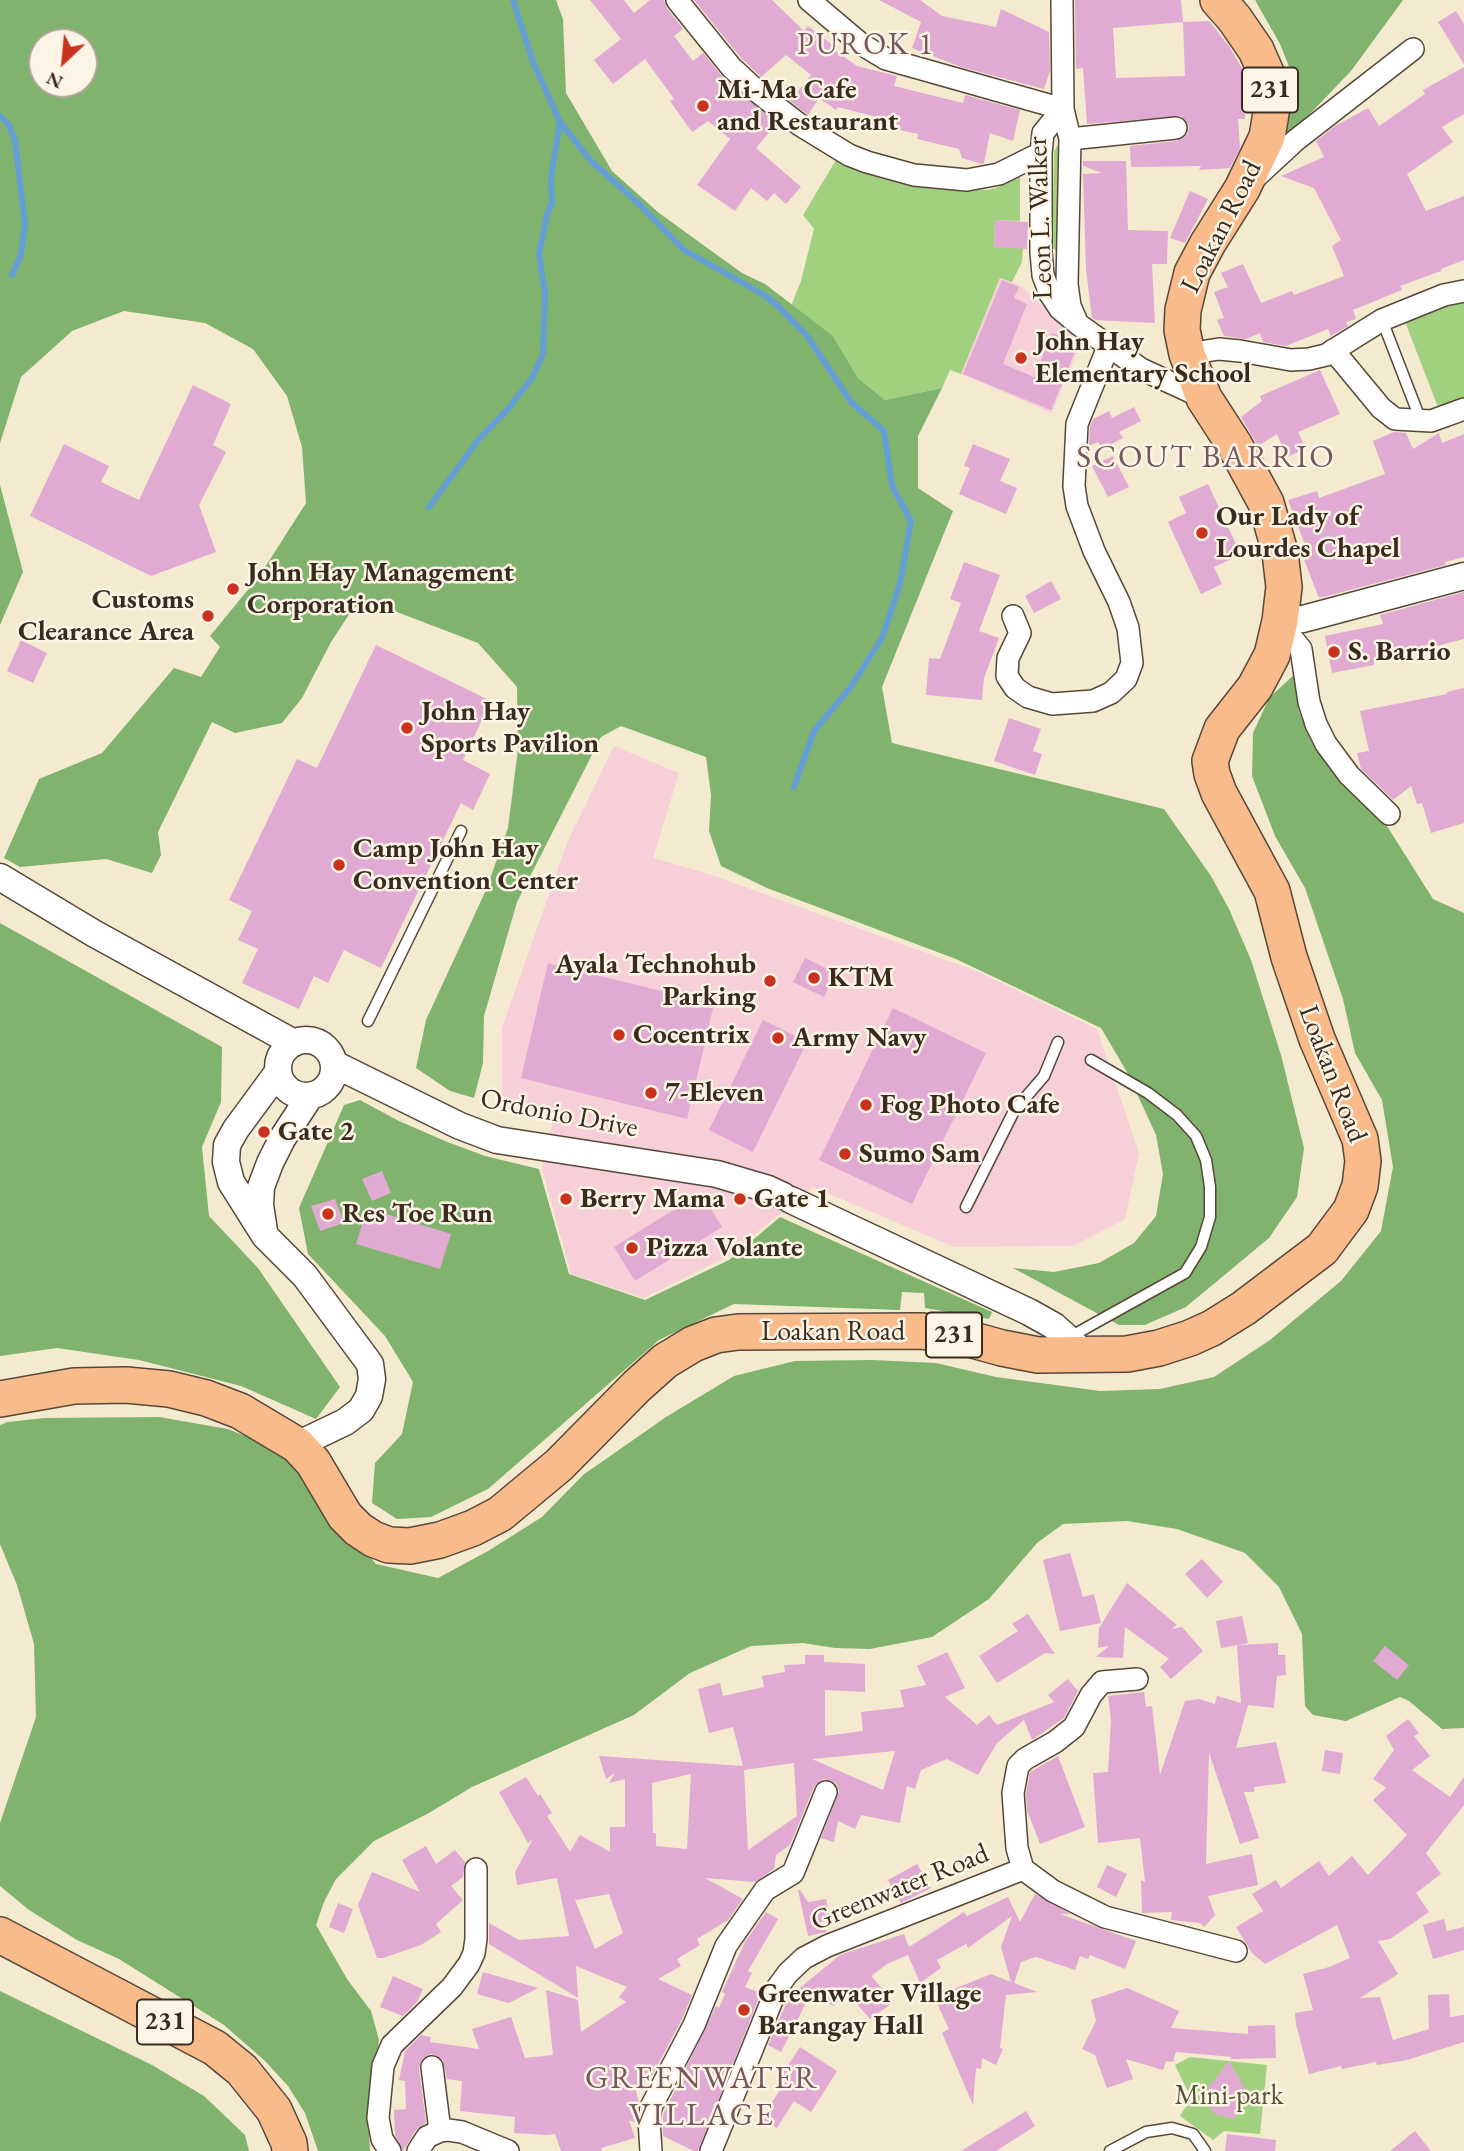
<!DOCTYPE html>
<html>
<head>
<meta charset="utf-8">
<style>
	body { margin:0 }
	#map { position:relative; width:1464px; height:2151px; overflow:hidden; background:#f4ead0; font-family:"EB Garamond",serif }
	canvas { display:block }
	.north { position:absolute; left:28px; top:28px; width:70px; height:70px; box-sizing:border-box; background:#fcf5e5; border:2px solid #afa495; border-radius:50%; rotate:206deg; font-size:19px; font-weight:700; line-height:28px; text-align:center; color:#3b2a1e }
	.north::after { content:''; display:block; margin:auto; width:24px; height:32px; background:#c8321e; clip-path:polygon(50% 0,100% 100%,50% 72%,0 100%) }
</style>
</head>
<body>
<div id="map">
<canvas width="1464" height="2151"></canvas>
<div class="north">N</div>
</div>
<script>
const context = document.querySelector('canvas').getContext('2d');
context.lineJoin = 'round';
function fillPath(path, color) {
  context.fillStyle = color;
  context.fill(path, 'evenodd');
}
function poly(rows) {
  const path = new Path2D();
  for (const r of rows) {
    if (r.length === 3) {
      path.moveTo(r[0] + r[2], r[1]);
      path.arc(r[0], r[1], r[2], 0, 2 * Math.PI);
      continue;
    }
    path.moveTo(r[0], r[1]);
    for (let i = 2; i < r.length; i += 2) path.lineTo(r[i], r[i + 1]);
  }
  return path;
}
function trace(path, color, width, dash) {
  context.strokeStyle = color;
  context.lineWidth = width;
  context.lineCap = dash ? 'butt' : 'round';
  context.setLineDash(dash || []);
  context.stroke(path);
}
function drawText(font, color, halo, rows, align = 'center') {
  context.font = font + ' "EB Garamond",serif';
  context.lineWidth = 5;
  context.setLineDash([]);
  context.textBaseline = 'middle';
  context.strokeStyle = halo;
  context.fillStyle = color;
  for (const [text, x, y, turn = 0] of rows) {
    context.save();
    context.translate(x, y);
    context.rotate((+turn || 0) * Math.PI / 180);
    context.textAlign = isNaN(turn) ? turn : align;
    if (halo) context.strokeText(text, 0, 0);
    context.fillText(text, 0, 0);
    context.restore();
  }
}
fillPath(poly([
	[1001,277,1021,286,1058,321,1071,329,1081,342,1052,413,961,374],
	[614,746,679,773,653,858,709,874,979,972,1097,1029,1139,1153,1125,1219,1073,1246,954,1247,813,1187,727,1257,644,1298,571,1274,542,1169,555,1113,502,1097,502,1028,567,843]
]), '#f6cfd9');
fillPath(poly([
	[1057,146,1061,148,1059,251,1056,251,1052,247,1054,151],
	[836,160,960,189,987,190,996,188,1020,177,1020,221,995,220,994,247,1023,248,1022,262,1012,282,1000,278,961,374,950,370,942,388,885,400,858,378,833,336,791,306,801,281,814,229,803,215],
	[1464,297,1464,401,1439,410,1404,319],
	[1190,2057,1267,2065,1260,2134,1224,2131,1213,2140,1180,2116,1191,2098,1175,2065]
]), '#a1d17f');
fillPath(poly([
	[0,0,556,0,563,19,566,93,612,171,659,213,742,273,765,284,833,336,858,378,885,400,942,388,918,436,918,488,953,511,882,687,892,743,1164,809,1211,876,1229,909,1251,960,1281,1055,1304,1148,1297,1197,1269,1238,1186,1307,1145,1325,1119,1325,1013,1268,1054,1272,1099,1263,1134,1243,1156,1216,1163,1174,1156,1135,1127,1072,1101,1028,956,959,767,888,721,866,709,831,711,795,706,757,621,726,601,737,517,902,484,1016,483,1063,474,1098,450,1091,416,1068,426,1020,486,890,508,828,518,749,517,687,478,643,397,612,354,607,331,642,302,698,282,723,235,733,212,722,158,832,161,855,152,873,106,859,20,867,4,858,39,779,102,753,174,668,201,677,220,647,210,636,260,575,306,503,302,447,287,396,253,349,205,323,124,311,72,331,21,377,0,443],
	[42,42,84,42,84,84,42,84],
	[1255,0,1403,0,1351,71,1282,143,1292,74,1280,44],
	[0,485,23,572,0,625],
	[1297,672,1296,693,1299,712,1312,743,1328,762,1375,807,1433,899,1464,913,1464,1728,1442,1729,1409,1701,1400,1697,1346,1721,1313,1715,1305,1706,1302,1634,1279,1587,1245,1553,1177,1529,1127,1521,1063,1524,1037,1543,989,1599,932,1637,870,1649,835,1648,803,1643,751,1646,690,1673,634,1715,472,1787,429,1813,374,1841,336,1879,324,1902,316,1925,347,1979,371,2011,379,2040,368,2119,370,2151,318,2151,305,2113,288,2086,265,2061,224,2025,119,1959,77,1940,29,1910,0,1886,0,1823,36,1717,34,1644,17,1585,0,1544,0,1425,8,1422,44,1418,159,1417,228,1429,285,1452,376,1564,438,1578,488,1551,542,1517,583,1475,666,1417,734,1376,795,1361,872,1360,936,1363,996,1377,1100,1391,1160,1389,1214,1377,1270,1340,1341,1281,1381,1231,1393,1167,1382,1100,1355,1053,1343,999,1305,888,1275,836,1252,776,1253,733,1269,698],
	[0,923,222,1047,221,1102,202,1147,209,1216,258,1268,340,1387,316,1419,241,1386,139,1360,57,1348,0,1356],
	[360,1100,399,1121,445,1141,485,1156,539,1169,569,1274,645,1300,729,1260,780,1217,992,1312,989,1319,925,1308,924,1293,902,1292,900,1310,734,1304,659,1340,488,1489,431,1517,397,1519,372,1503,375,1463,402,1434,413,1382,385,1336,308,1254,299,1208,344,1105],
	[0,1991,152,2065,204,2096,245,2135,249,2151,0,2151]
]), '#80b36e');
trace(poly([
	[513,0,533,62,560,122,591,161,637,202,684,250,764,295,777,305,807,336,851,402,884,431,892,486,911,521,900,584,882,638,850,688,814,731,794,787],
	[0,116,9,125,15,141,25,224,21,255,12,275],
	[429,507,479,439,508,409,532,378,543,354,545,293,539,254,547,215,552,203,551,177,560,122]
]), '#669fd5', 6);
fillPath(poly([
	[590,0,624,0,634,13,650,0,664,0,667,8,683,29,674,36,693,61,703,53,722,76,777,123,756,148,801,187,786,204,774,193,767,201,751,188,735,211,697,185,730,139,708,121,692,132,670,101,674,99,645,59,613,84,594,60,621,39],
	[694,0,772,0,804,31,808,26,835,47,833,49,857,66,897,76,894,86,963,103,965,95,1020,110,1013,141,990,133,984,163,982,164,962,158,959,149,917,139,918,134,886,127,888,120,838,107,836,110,819,98,808,115,790,101,811,75,786,55,761,77,741,58],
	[879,0,920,0,942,16,996,27,1001,9,1049,32,1050,71,1044,89,961,67,912,48,921,22],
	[1075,0,1181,0,1183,22,1209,21,1229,46,1243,70,1245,119,1238,119,1240,148,1230,168,1199,170,1201,166,1131,167,1130,146,1177,141,1184,138,1188,133,1189,126,1181,116,1087,124,1083,68,1076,69],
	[1183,22,1185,76,1116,78,1113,28],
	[1456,11,1464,24,1464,64,1438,22],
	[1464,67,1464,114,1442,127,1453,142,1407,174,1426,211,1464,196,1464,260,1441,269,1441,271,1400,286,1402,290,1353,310,1356,319,1346,322,1348,326,1331,336,1328,329,1286,346,1263,342,1260,333,1246,339,1224,336,1217,320,1224,318,1214,292,1228,287,1221,273,1243,264,1261,303,1292,291,1294,295,1344,276,1332,246,1341,240,1314,188,1281,176,1324,157,1316,141,1335,126,1368,108,1379,126,1425,94,1423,90],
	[1083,161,1126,161,1128,230,1168,231,1167,264,1152,264,1155,323,1096,320,1092,318,1086,269,1083,174,1102,173,1083,166],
	[1190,191,1208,199,1185,243,1170,238],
	[995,220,1028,222,1027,249,994,247],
	[1002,280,1019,287,1014,298,1027,304,1003,364,1034,377,1052,333,1078,344,1051,410,963,374],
	[1320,370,1340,414,1298,432,1306,449,1287,457,1277,434,1258,446,1241,417,1262,401,1260,396],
	[193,385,231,404,213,445,226,452,199,505,216,552,151,576,30,516,64,444,109,466,101,482,139,500],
	[1134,407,1141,421,1119,432,1123,438,1102,449,1098,442,1089,446,1090,426,1093,419,1109,411,1112,418],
	[1394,432,1406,433,1413,449,1439,433,1442,443,1464,434,1464,557,1445,562,1446,565,1319,598,1301,552,1307,550,1288,500,1317,491,1319,498,1385,474,1373,441],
	[973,444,1010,459,1000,481,1017,488,1006,514,959,494,970,468,964,466],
	[1113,456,1129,487,1108,497,1092,466],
	[1208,484,1241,555,1214,567,1222,584,1201,594,1168,522,1186,513,1179,497],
	[964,562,1000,575,979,631,999,638,984,678,982,700,926,695,929,658,940,659,961,603,950,599],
	[1051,581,1061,599,1034,613,1025,596],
	[1464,592,1464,639,1429,648,1428,645,1374,661,1374,665,1332,673,1325,636,1383,624,1380,615],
	[21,640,47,653,33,683,7,671],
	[376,645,491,701,463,760,490,774,473,810,461,803,381,968,344,950,328,983,314,976,299,1009,242,983,258,949,238,940,252,911,229,900,297,759,317,768],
	[1464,688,1464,823,1431,833,1422,803,1417,804,1411,786,1393,800,1361,769,1357,753,1369,751,1360,711,1447,694,1447,692],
	[1009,718,1041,729,1033,751,1042,754,1035,775,994,761],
	[805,958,836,973,824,997,793,982],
	[548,963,714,1004,687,1119,521,1078],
	[893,1008,986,1053,912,1204,819,1160],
	[763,1020,807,1042,753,1152,709,1130],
	[382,1171,391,1193,372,1201,362,1179],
	[701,1193,722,1227,635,1281,614,1247],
	[335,1199,344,1223,320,1231,311,1206],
	[367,1208,451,1234,440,1269,356,1244],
	[1070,1553,1083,1597,1094,1594,1101,1623,1060,1631,1043,1560],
	[1202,1559,1223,1582,1207,1598,1185,1574],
	[1127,1583,1177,1625,1172,1629,1182,1627,1203,1651,1171,1679,1160,1667,1169,1659,1125,1627,1123,1658,1096,1657,1109,1646,1098,1648,1099,1628],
	[1028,1614,1055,1654,1045,1653,997,1683,979,1656,1018,1631,1012,1624],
	[1242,1616,1248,1643,1238,1645,1278,1643,1278,1655,1285,1655,1286,1675,1277,1676,1274,1708,1248,1705,1236,1748,1276,1742,1286,1783,1254,1787,1254,1792,1244,1792,1259,1838,1240,1844,1209,1753,1206,1864,1252,1854,1258,1885,1208,1896,1215,1915,1204,1927,1200,1923,1171,1920,1172,1912,1142,1913,1141,1880,1145,1882,1140,1838,1098,1843,1093,1773,1108,1772,1111,1720,1108,1696,1144,1692,1146,1707,1152,1706,1160,1775,1185,1701,1199,1699,1215,1704,1217,1696,1241,1703,1237,1645,1221,1648,1216,1621],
	[1385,1646,1409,1665,1397,1680,1373,1661],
	[947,1652,965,1688,945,1697,977,1725,989,1715,997,1725,1054,1702,1048,1695,1068,1679,1078,1691,1064,1718,1032,1740,1024,1720,997,1743,978,1775,947,1759,921,1770,915,1789,907,1786,900,1823,861,1815,855,1829,838,1821,834,1842,821,1838,839,1791,836,1783,824,1779,814,1787,790,1845,776,1855,774,1869,755,1882,705,1878,743,1899,728,1920,697,1939,700,1945,677,1959,681,1966,658,1979,692,1995,682,2019,653,2074,636,2091,639,2103,636,2123,629,2120,635,2138,601,2148,602,2151,561,2151,555,2134,546,2135,514,2133,515,2117,460,2111,462,2081,447,2079,443,2060,431,2054,424,2057,419,2068,426,2123,416,2130,403,2151,395,2135,394,2110,406,2109,405,2081,399,2080,405,2051,421,2035,431,2037,430,2042,479,2049,472,2029,511,2017,525,2058,553,2055,546,1990,578,2000,581,2032,626,2002,619,1997,627,1987,576,1966,578,1998,489,1944,489,1923,519,1940,569,1936,557,1878,517,1885,515,1872,533,1839,528,1843,499,1792,526,1777,538,1796,540,1794,552,1813,547,1816,570,1852,580,1835,610,1852,610,1827,625,1827,625,1779,609,1783,615,1773,606,1779,599,1756,743,1766,733,1727,709,1733,698,1689,720,1683,723,1696,764,1687,762,1676,785,1672,784,1665,805,1664,805,1655,824,1655,824,1662,865,1664,865,1692,825,1690,825,1736,863,1731,861,1712,904,1707,900,1690,926,1685,917,1666],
	[895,1751,883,1790,812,1759],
	[794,1763,797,1816,748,1850,744,1770],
	[691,1774,687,1849,656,1846,656,1833,653,1833,652,1783],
	[609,1894,623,1933,595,1949,575,1900],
	[1408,1719,1419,1733,1414,1736,1430,1756,1412,1770,1450,1797,1464,1777,1464,1805,1426,1853,1441,1874,1416,1893,1429,1912,1390,1939,1378,1941,1398,1974,1360,1998,1380,1997,1393,2040,1429,2029,1428,1995,1449,1994,1450,2017,1464,2015,1464,2042,1407,2060,1377,2065,1376,2062,1342,2069,1341,2066,1309,2074,1296,2024,1295,2013,1313,2010,1303,1974,1329,1967,1350,1958,1337,1925,1265,1964,1252,1953,1236,1927,1263,1911,1252,1894,1276,1880,1281,1888,1319,1861,1329,1876,1352,1856,1368,1875,1407,1835,1373,1800,1386,1788,1373,1779,1394,1750,1386,1736],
	[1325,1750,1343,1753,1340,1774,1322,1771],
	[1058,1756,1085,1827,1040,1844,1027,1810,1026,1794,1030,1772],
	[426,1846,436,1864,455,1850,465,1862,463,1877,451,1886,463,1900,436,1924,441,1932,421,1945,383,1958,377,1958,358,1905,372,1872,420,1892,402,1860],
	[917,1864,931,1888,901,1903,888,1880],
	[1107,1865,1127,1874,1116,1897,1097,1887],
	[798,1890,800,1890,808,1902,826,1899,831,1920,821,1922,827,1932,808,1936],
	[1035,1894,1070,1914,1060,1914,1136,1941,1125,1969,1090,1955,1088,1959,1080,1956,1075,1970,1036,1957,1021,1962,1014,1983,1037,1992,1006,1995,1000,2048,1003,2049,996,2065,982,2058,981,2069,976,2068,973,2105,942,2033,949,2029,934,1997,991,1974,1011,1982,1001,1947,1012,1916,968,1948,966,1944,937,1960,941,1968,920,1983,908,1955,887,1964,871,1976,894,2002,870,2019,848,1994,833,2006,811,1993,781,2052,768,2045,789,1997,840,1955,904,1934,909,1947,964,1912,967,1916,1008,1897,1020,1922],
	[338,1903,353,1909,344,1933,329,1927],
	[766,1912,778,1919,748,1971,752,1973,745,1987,761,1993,698,2151,694,2151,663,2136,663,2115,716,2006,719,2008,725,1994,722,1992,745,1942],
	[1444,1919,1447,1931,1464,1927,1464,1950,1433,1959,1423,1925],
	[483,1972,538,1988,509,2003,477,1994],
	[393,1976,423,1989,417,2002,403,2016,380,2007],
	[1127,1988,1179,2011,1171,2028,1248,2034,1248,2026,1275,2025,1276,2058,1230,2059,1232,2057,1176,2052,1173,2062,1166,2061,1163,2070,1126,2059,1133,2079,1107,2088,1095,2055,1082,2049,1096,2021,1091,2000],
	[800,2047,837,2071,811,2112,794,2101,777,2128,761,2119,788,2078,782,2074],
	[1229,2061,1246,2090,1247,2098,1245,2105,1234,2119,1217,2115,1211,2110,1206,2095,1208,2088],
	[1026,2111,1035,2126,996,2151,961,2151],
	[1415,2131,1431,2151,1390,2151],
	[1227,2134,1276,2140,1275,2151,1225,2151]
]), '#e0aad3');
const service = poly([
	[1382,320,1421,421],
	[368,1021,461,831],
	[966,1207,1014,1111,1044,1076,1058,1042],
	[1068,1338,1185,1273,1201,1247,1210,1217,1210,1187,1206,1160,1196,1136,1177,1115,1148,1093,1091,1060],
	[1110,2151,1146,2132,1172,2128,1193,2134,1205,2151]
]);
const minor = poly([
	[677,0,731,67,759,93,800,125,849,155,867,162,914,175,967,180,999,174,1041,153],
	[809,0,861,44,886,59,1063,109],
	[1062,0,1063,109,1070,139,1067,284,1070,306,1077,322],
	[1063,109,1043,133,1041,153,1041,252,1043,275,1050,294,1060,309,1078,324,1141,369,1204,398],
	[1070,139,1176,128],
	[1257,176,1296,140,1413,49],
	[1333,350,1381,408,1395,419,1431,421,1464,409],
	[1187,354,1219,349,1240,351,1291,360,1309,359,1326,355,1382,320,1444,295,1464,291],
	[1013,616,1020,633,1008,658,1007,676,1015,688,1028,697,1052,704,1093,701,1111,693,1126,679,1132,663,1128,628,1119,602,1094,551,1077,506,1074,486,1077,424,1108,347],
	[1278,632,1292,638,1301,649,1309,702,1316,724,1326,744,1349,775,1389,814],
	[1137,1679,1102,1682,1091,1695,1074,1727,1055,1742,1025,1759,1018,1766,1013,1793,1017,1848,1023,1869,1053,1891,1105,1917,1236,1951],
	[432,2067,440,2131],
	[390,2151,382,2139,378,2118,383,2066,392,2045,452,1987,469,1964,474,1953,476,1939,476,1869],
	[418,2151,427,2137,440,2131,448,2130,462,2132,508,2151],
	[651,2151,649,2120,651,2107,694,2025,726,1946,765,1890,793,1873,826,1792],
	[711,2151,777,1988,788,1973,804,1958,827,1946,1023,1869]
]);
const tertiary = poly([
	[1280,621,1303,619,1464,576],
	[0,877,95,934,294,1043],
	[306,1068,28],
	[334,1064,460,1126,497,1140,717,1174,768,1189,783,1196],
	[278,1072,236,1129,227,1145,226,1162,231,1182,265,1236,305,1276,370,1364,372,1379,369,1396,361,1410,345,1422,297,1445],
	[791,1200,1029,1312,1054,1326,1086,1355],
	[264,1231,260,1205,261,1187,270,1163,282,1139,310,1096]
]);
const primary = poly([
	[0,1399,74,1386,126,1385,169,1389,206,1398,240,1411,297,1445,313,1462,345,1516,358,1529,373,1539,389,1545,410,1546,440,1540,473,1528,500,1514,559,1465,637,1386,665,1361,693,1344,716,1335,738,1332,920,1331,951,1334,1002,1348,1038,1355,1127,1354,1159,1348,1190,1338,1212,1328,1244,1308,1322,1249,1351,1210,1360,1186,1363,1161,1360,1139,1317,1039,1289,957,1272,891,1219,793,1212,774,1210,761,1222,729,1255,687,1272,655,1280,621,1284,587,1280,552,1266,503,1235,446,1204,398,1187,354,1182,330,1183,310,1192,273,1208,243,1242,189,1267,137,1272,107,1270,82,1256,50,1234,18,1218,0],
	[0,1935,215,2048,242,2070,274,2110,289,2143,290,2151]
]);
trace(service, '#574739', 13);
trace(minor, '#574739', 24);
trace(tertiary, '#574739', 29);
trace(primary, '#574739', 38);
trace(service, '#fff', 10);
trace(minor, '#fff', 21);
trace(tertiary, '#fff', 26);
trace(primary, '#fabb8b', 35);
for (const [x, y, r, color] of [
	[703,106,7,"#c8321e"],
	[1021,358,7,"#c8321e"],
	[1202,533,7,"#c8321e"],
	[233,589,7,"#c8321e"],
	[208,616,7,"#c8321e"],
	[1334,652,7,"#c8321e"],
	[407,728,7,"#c8321e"],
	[339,865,7,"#c8321e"],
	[814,978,7,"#c8321e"],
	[770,981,7,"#c8321e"],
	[619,1035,7,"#c8321e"],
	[778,1038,7,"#c8321e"],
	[651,1093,7,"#c8321e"],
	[866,1105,7,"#c8321e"],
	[264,1132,7,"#c8321e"],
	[845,1154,7,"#c8321e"],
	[566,1199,7,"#c8321e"],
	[740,1199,7,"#c8321e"],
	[328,1214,7,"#c8321e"],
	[632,1248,7,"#c8321e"],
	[744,2010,7,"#c8321e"]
]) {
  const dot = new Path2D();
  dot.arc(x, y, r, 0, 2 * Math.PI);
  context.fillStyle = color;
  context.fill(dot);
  trace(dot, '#fcf5e5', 2.5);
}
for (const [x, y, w] of [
	[1270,90,56],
	[954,1335,56],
	[165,2022,56]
]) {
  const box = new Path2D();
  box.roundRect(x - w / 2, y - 22.5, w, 45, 5);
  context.fillStyle = '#fcf5e5';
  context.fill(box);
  trace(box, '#3b2a1e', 2);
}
drawText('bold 26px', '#3b2a1e', null, [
	["231",1270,90],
	["231",954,1335],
	["231",165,2022]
]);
drawText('bold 28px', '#3b2a1e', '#fcf5e5', [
	["Mi-Ma Cafe",717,90],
	["and Restaurant",717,122],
	["John Hay",1035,342],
	["Elementary School",1035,374],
	["Our Lady of",1216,517],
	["Lourdes Chapel",1216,549],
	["John Hay Management",247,573],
	["Corporation",247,605],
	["Customs",194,600,"right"],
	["Clearance Area",194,632,"right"],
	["S. Barrio",1348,652],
	["John Hay",421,712],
	["Sports Pavilion",421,744],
	["Camp John Hay",353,849],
	["Convention Center",353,881],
	["Ayala Technohub",756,965,"right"],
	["Parking",756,997,"right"],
	["KTM",828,978],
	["Cocentrix",633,1035],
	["Army Navy",792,1038],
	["7-Eleven",665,1093],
	["Fog Photo Cafe",880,1105],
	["Gate 2",278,1132],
	["Sumo Sam",859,1154],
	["Berry Mama",580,1199],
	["Gate 1",754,1199],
	["Res Toe Run",342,1214],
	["Pizza Volante",646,1248],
	["Greenwater Village",758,1994],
	["Barangay Hall",758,2026]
], 'left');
drawText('28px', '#3b2a1e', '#fcf5e5', [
	["Leon L. Walker",1041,218,-92],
	["Loakan Road",1222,227,-63],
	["Loakan Road",1332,1074,69],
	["Ordonio Drive",559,1114,11],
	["Loakan Road",833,1332],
	["Greenwater Road",900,1888,-22]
]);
drawText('28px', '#545436', '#fcf5e5', [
	["Mini-park",1229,2096]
]);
context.letterSpacing = '2px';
drawText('30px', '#75575d', '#fcf5e5', [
	["PUROK 1",866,46]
]);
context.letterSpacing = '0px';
context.letterSpacing = '2px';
drawText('32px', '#75575d', '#fcf5e5', [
	["SCOUT BARRIO",1206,458],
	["GREENWATER",702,2079],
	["VILLAGE",702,2116]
]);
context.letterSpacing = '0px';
</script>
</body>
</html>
